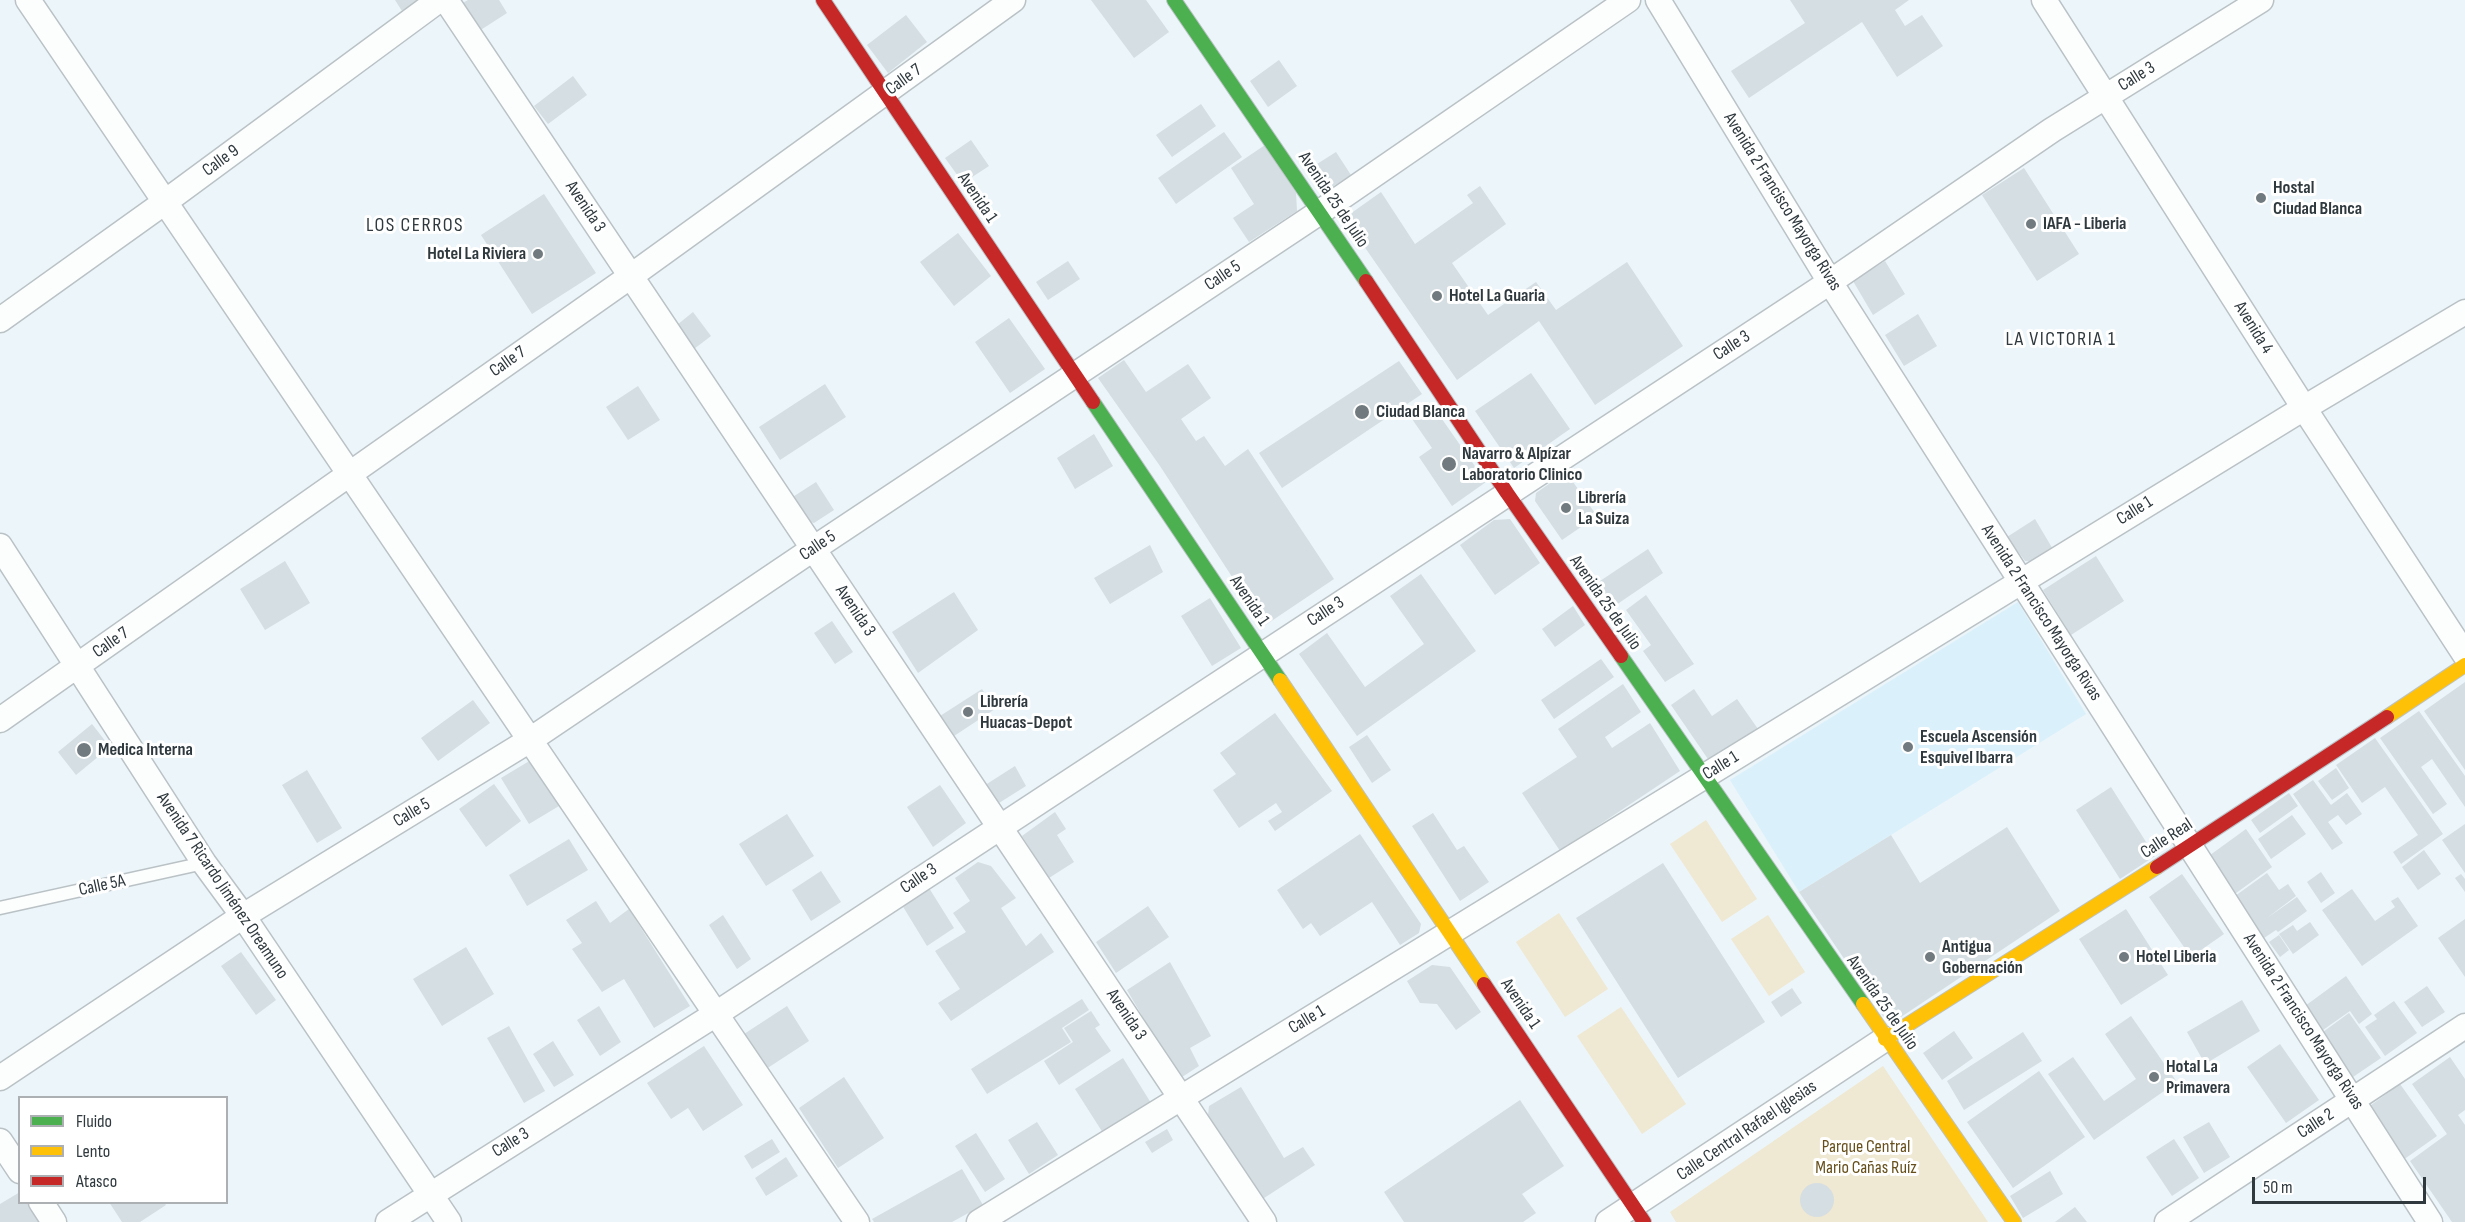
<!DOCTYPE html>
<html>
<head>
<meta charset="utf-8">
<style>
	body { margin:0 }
	#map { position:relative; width:2465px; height:1222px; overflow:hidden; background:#ecf5f9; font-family:"Sofia Sans Condensed",sans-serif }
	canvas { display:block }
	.legend { position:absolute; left:18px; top:1096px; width:210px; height:108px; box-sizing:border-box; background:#fff; border:2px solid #acb0b2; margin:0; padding:8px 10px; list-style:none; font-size:18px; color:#2f393e }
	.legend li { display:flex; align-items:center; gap:12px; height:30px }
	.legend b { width:30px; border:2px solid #acb0b2 }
	.scale { position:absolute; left:2252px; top:1177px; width:174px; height:27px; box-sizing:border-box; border:3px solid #2f393e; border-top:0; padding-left:8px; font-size:18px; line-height:21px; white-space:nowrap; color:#2f393e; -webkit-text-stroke:4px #fff; paint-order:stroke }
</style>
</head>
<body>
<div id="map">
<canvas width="2465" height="1222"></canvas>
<ul class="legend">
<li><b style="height:8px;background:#4caf50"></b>Fluido</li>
<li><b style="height:8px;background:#ffc107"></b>Lento</li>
<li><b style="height:8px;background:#c62828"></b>Atasco</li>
</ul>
<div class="scale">50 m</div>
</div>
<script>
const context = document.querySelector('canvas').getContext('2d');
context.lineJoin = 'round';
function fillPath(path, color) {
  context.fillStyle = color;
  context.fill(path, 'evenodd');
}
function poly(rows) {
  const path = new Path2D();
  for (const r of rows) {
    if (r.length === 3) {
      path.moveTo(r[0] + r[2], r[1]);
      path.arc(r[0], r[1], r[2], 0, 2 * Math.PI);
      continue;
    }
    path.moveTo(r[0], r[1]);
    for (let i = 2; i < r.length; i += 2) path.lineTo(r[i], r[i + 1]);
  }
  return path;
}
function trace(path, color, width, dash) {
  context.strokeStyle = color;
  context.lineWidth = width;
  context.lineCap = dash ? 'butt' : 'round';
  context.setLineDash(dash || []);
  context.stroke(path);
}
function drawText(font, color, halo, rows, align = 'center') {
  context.font = font + ' "Sofia Sans Condensed",sans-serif';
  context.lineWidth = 6;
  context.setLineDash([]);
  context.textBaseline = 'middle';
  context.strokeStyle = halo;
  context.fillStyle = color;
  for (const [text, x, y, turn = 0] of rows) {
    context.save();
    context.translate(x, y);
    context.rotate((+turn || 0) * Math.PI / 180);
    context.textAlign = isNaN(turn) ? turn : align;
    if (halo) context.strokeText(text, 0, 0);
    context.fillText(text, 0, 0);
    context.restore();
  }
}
fillPath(poly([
	[2018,602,2086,714,1799,892,1730,780]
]), '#daf1fc');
fillPath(poly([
	[1706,820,1757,899,1722,922,1670,844],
	[1559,913,1608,989,1565,1017,1516,942],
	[1768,915,1805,972,1769,996,1731,939],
	[1621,1007,1686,1104,1642,1134,1577,1036],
	[1883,1066,1988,1222,1676,1222,1670,1212]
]), '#efe8d2');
fillPath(poly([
	[395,0,418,0,402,11],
	[468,0,499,0,507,13,476,33,459,5],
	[1091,0,1146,0,1169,32,1134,58],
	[1790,0,1909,0,1895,10,1905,26,1922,15,1943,46,1897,77,1862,22,1749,98,1731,71,1805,23],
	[906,15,927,42,888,73,867,45],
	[1279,60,1297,86,1268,107,1250,81],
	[573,76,587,95,548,124,534,106],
	[1201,104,1216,126,1172,157,1156,135],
	[1224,132,1242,157,1176,204,1158,178],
	[971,140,989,166,963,183,945,158],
	[1265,145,1296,193,1297,211,1249,242,1233,218,1254,204,1231,168],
	[1336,152,1351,175,1321,194,1306,171],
	[2024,168,2079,254,2037,281,1982,195],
	[1480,186,1506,224,1452,263,1488,315,1536,282,1556,310,1627,262,1683,346,1595,405,1539,321,1457,380,1350,226,1350,214,1381,192,1415,244,1473,203,1467,195],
	[544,194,596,273,532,314,481,235],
	[958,233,991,276,954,306,920,262],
	[1068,261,1080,279,1048,300,1036,282],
	[1885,261,1905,294,1873,315,1853,281],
	[693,312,711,336,694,349,677,325],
	[1918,314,1937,346,1904,366,1885,335],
	[1009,318,1045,369,1010,393,975,342],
	[1124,360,1146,392,1188,364,1211,398,1181,419,1196,441,1204,436,1225,466,1248,449,1334,579,1264,626,1160,466,1098,378],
	[1399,361,1422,394,1282,488,1259,453],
	[1531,373,1570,429,1514,468,1475,411],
	[825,384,846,417,780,460,759,427],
	[638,386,660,420,628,440,606,407],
	[1430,402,1486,482,1452,506,1419,457,1432,448,1410,416],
	[1094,434,1113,466,1075,489,1057,458],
	[1566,472,1597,516,1562,540,1535,501,1536,493],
	[816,482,834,510,814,523,801,519,788,500],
	[1510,519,1540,563,1495,595,1460,545,1494,520],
	[2035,519,2054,551,2036,562,2025,561,2007,537],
	[1150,545,1163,572,1110,604,1094,578],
	[1648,549,1663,573,1613,607,1597,583],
	[2096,556,2124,601,2071,635,2043,590],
	[285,561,310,603,265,630,240,589],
	[1421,574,1476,651,1357,736,1299,654,1327,633,1365,687,1424,644,1390,596],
	[954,592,978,630,918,673,892,632],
	[1646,595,1694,664,1665,682,1643,651,1651,645,1626,610],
	[1210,598,1241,648,1212,666,1181,616],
	[1573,606,1585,625,1555,647,1542,629],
	[832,621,853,652,835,664,814,633],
	[1601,659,1614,677,1554,719,1541,700],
	[2465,682,2465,770,2424,711],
	[1623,684,1641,712,1605,737,1612,748,1650,723,1680,771,1560,851,1522,793,1577,757,1558,729],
	[982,689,995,709,954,736,940,716],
	[1694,689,1712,716,1737,699,1758,729,1710,762,1671,705],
	[473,700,490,723,438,761,421,738],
	[2419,711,2465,776,2465,807,2432,759,2421,767,2447,804,2433,814,2380,738],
	[1275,713,1332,791,1275,831,1268,821,1282,812,1276,803,1239,828,1213,790,1236,774,1220,753],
	[92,724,110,747,76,775,58,752],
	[1367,735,1391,770,1372,783,1349,747],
	[2375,738,2443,834,2401,864,2393,852,2418,835,2385,787,2362,803,2336,765],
	[531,760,559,806,529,824,501,778],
	[1015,766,1026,786,991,808,979,789],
	[2336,768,2349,788,2332,800,2318,781],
	[307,770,342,828,317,843,282,785],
	[2313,780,2331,805,2347,793,2362,814,2346,825,2338,815,2328,822,2343,843,2332,850,2293,794],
	[494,784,521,821,486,847,459,809],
	[940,785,966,823,933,847,907,807],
	[2111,787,2155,856,2120,879,2076,810],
	[2289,793,2298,806,2260,833,2251,820],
	[1055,812,1066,829,1057,835,1074,862,1049,878,1022,836],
	[1433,813,1457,850,1464,846,1489,882,1460,901,1412,826],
	[787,814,814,856,766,886,739,844],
	[2292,815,2306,834,2271,859,2258,839],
	[2465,824,2465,873,2442,840],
	[2007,827,2060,911,1889,1025,1799,892,1891,835,1920,883],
	[2246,829,2272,867,2232,896,2206,858],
	[1360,834,1421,924,1419,933,1400,945,1372,902,1320,936,1311,923,1303,929,1277,890],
	[569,839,588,870,527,906,509,875],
	[2424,850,2441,874,2418,890,2402,867],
	[978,862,991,866,1016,898,1001,908,1026,946,1041,933,1054,952,951,1021,938,1003,960,989,935,951,966,932,953,913,970,901,955,878],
	[1663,863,1765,1022,1678,1078,1576,918],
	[821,871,841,902,811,921,792,890],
	[2321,872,2335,893,2321,903,2307,882],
	[2267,873,2279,890,2288,884,2296,896,2267,918,2297,897,2307,911,2278,932,2276,930,2264,938,2235,896],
	[2182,874,2224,934,2191,957,2149,897],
	[2461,874,2465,879,2465,892,2455,878],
	[929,888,954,928,927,946,902,905],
	[2352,889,2375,921,2395,907,2391,901,2398,897,2418,926,2362,966,2322,910],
	[596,901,610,923,629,909,690,1006,654,1028,624,979,602,992,572,949,582,943,566,920],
	[1148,906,1169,937,1116,973,1096,942],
	[2126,909,2168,975,2121,1005,2079,939],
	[723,915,751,959,737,969,709,925],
	[2465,919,2465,977,2438,938],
	[2310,922,2319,935,2293,954,2279,934,2293,925,2297,931],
	[2279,935,2289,950,2280,957,2269,942],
	[466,947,494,994,442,1026,413,979],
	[241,952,276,1000,256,1015,221,966],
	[1170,962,1211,1036,1190,1048,1199,1066,1179,1079,1127,990],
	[1432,965,1450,967,1481,1012,1456,1030,1437,1004,1420,1003,1407,981],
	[2346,976,2372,1014,2359,1024,2350,1011,2323,1030,2305,1006],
	[2427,986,2445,1012,2422,1027,2404,1002],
	[1792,988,1802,1003,1781,1017,1771,1002],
	[1082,999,1089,1010,1062,1028,1071,1042,987,1094,971,1069],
	[2242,1000,2260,1031,2205,1064,2187,1032],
	[2394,1001,2417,1033,2385,1056,2365,1027,2377,1019,2374,1015],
	[599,1006,621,1042,600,1056,577,1020],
	[787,1006,809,1041,763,1071,741,1036],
	[1091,1011,1100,1025,1095,1028,1111,1051,1059,1085,1044,1061,1073,1042,1064,1028],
	[2349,1013,2381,1058,2353,1077,2323,1032],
	[2131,1016,2177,1082,2094,1140,2048,1074,2073,1057,2104,1101,2136,1079,2105,1034],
	[509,1026,545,1091,524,1103,487,1038],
	[1954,1031,1973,1058,1942,1080,1923,1053],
	[2023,1032,2042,1061,1964,1110,1947,1081],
	[553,1041,574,1075,554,1087,533,1054],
	[2280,1044,2319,1100,2286,1123,2247,1067],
	[704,1046,743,1105,703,1131,688,1108,671,1119,647,1083],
	[2450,1057,2465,1079,2465,1110,2458,1115,2465,1125,2465,1222,2452,1222,2410,1161,2447,1134,2412,1084],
	[1123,1058,1151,1103,1103,1133,1075,1089],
	[2039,1071,2085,1137,2013,1188,1967,1122],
	[844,1077,884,1138,838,1168,799,1108],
	[2400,1084,2437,1136,2403,1160,2367,1108],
	[1241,1087,1284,1158,1303,1147,1315,1165,1261,1200,1208,1115,1209,1106],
	[1520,1100,1564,1166,1522,1194,1536,1213,1523,1222,1404,1222,1384,1192],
	[1037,1122,1058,1155,1029,1174,1008,1140],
	[2209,1122,2230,1157,2204,1173,2183,1137],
	[1167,1129,1173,1140,1152,1153,1145,1142],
	[976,1133,1005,1179,985,1192,955,1146],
	[772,1139,780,1152,752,1169,744,1156],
	[2174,1139,2199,1178,2172,1196,2146,1157],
	[786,1157,798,1176,766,1196,755,1178],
	[962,1169,983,1205,952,1222,874,1222,872,1219],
	[2050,1171,2063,1194,2023,1218,2010,1196],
	[1817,1200,17],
	[20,1192,20,1202,30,1202,42,1222,0,1222,0,1204],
	[109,1202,164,1202,166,1205,140,1222,122,1222],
	[2075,1207,2087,1222,2055,1222]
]), '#d5dee2');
const lane = poly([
	[0,908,204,863]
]);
const street = poly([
	[28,0,857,1222],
	[446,0,1264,1222],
	[1658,0,1830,282,2430,1222],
	[2044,0,2304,408,2465,655],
	[0,320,165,202,439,0],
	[0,546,204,863,243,916,449,1222],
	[0,720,631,276,1013,0],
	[0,1078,243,916,530,740,813,549,1320,212,1628,0],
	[0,1141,20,1171],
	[41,1202,54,1222],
	[388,1222,716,1014,1830,282,2052,130,2261,0],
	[979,1222,2304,408,2465,312],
	[1608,1222,1885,1039],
	[2167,1222,2465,1026]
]);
const fast = poly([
	[1174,0,1366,281],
	[1093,402,1280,680],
	[1621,656,1863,1004]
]);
const slow = poly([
	[1280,680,1484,984],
	[2387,717,2465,665],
	[1863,1004,2014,1222],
	[1885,1039,2157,867]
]);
const jam = poly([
	[823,0,1093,402],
	[1366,281,1507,493,1621,656],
	[2157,867,2387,717],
	[1484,984,1644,1222]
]);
trace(lane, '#bac2c6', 15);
trace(street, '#bac2c6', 27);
trace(fast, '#bac2c6', 16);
trace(slow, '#bac2c6', 16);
trace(jam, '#bac2c6', 16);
trace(lane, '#fcfefe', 12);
trace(street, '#fcfefe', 24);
trace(fast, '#4caf50', 14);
trace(slow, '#ffc107', 14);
trace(jam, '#c62828', 14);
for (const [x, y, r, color] of [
	[2261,198,6,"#717b7f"],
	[2031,224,6,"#717b7f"],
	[538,254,6,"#717b7f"],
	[1437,296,6,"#717b7f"],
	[1362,412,8,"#717b7f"],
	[1449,464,8,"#717b7f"],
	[1566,508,6,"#717b7f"],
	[968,712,6,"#717b7f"],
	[1908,747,6,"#717b7f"],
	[84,750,8,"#717b7f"],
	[1930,957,6,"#717b7f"],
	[2124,957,6,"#717b7f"],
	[2154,1077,6,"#717b7f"]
]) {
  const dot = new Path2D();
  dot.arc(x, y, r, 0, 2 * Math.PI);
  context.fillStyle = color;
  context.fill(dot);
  trace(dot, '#fff', 2);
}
drawText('18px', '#2f393e', '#fff', [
	["Calle 3",2137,77,-32],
	["Calle 7",904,80,-36],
	["Calle 9",221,161,-36],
	["Avenida 1",977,198,56],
	["Avenida 25 de Julio",1333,200,56],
	["Avenida 2 Francisco Mayorga Rivas",1782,202,58],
	["Avenida 3",585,207,56],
	["Calle 5",1223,276,-34],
	["Avenida 4",2253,328,58],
	["Calle 3",1732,346,-33],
	["Calle 7",508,362,-35],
	["Calle 1",2135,511,-32],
	["Calle 5",818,546,-34],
	["Avenida 1",1249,601,56],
	["Avenida 25 de Julio",1605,603,55],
	["Avenida 3",855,611,56],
	["Calle 3",1326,612,-33],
	["Avenida 2 Francisco Mayorga Rivas",2041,613,57],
	["Calle 7",111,643,-35],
	["Calle 1",1721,766,-32],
	["Calle 5",412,813,-31],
	["Calle Real",2167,839,-33],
	["Calle 3",919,879,-34],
	["Calle 5A",102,886,-12],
	["Avenida 7 Ricardo Jiménez Oreamuno",222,886,56],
	["Avenida 25 de Julio",1882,1003,55],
	["Avenida 1",1520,1004,56],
	["Avenida 3",1126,1015,56],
	["Calle 1",1307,1020,-31],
	["Avenida 2 Francisco Mayorga Rivas",2303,1022,57],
	["Calle 2",2316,1124,-33],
	["Calle Central Rafael Iglesias",1747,1131,-34],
	["Calle 3",511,1143,-32]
]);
drawText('bold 18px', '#2f393e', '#fff', [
	["Hostal",2273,188],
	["Ciudad Blanca",2273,209],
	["IAFA - Liberia",2043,224],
	["Hotel La Riviera",526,254,"right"],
	["Hotel La Guaria",1449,296],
	["Ciudad Blanca",1376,412],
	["Navarro & Alpízar",1462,454],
	["Laboratorio Clinico",1462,475],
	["Librería",1578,498],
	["La Suiza",1578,519],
	["Librería",980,702],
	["Huacas-Depot",980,723],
	["Escuela Ascensión",1920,737],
	["Esquivel Ibarra",1920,758],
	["Medica Interna",98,750],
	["Antigua",1942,947],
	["Gobernación",1942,968],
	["Hotel Liberia",2136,957],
	["Hotal La",2166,1067],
	["Primavera",2166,1088]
], 'left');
drawText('18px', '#67501c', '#fff', [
	["Parque Central",1866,1147],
	["Mario Cañas Ruíz",1866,1168]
]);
context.letterSpacing = '1.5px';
drawText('20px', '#2f393e', '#fff', [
	["LOS CERROS",415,226],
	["LA VICTORIA 1",2061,340]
]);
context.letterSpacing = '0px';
</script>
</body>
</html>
